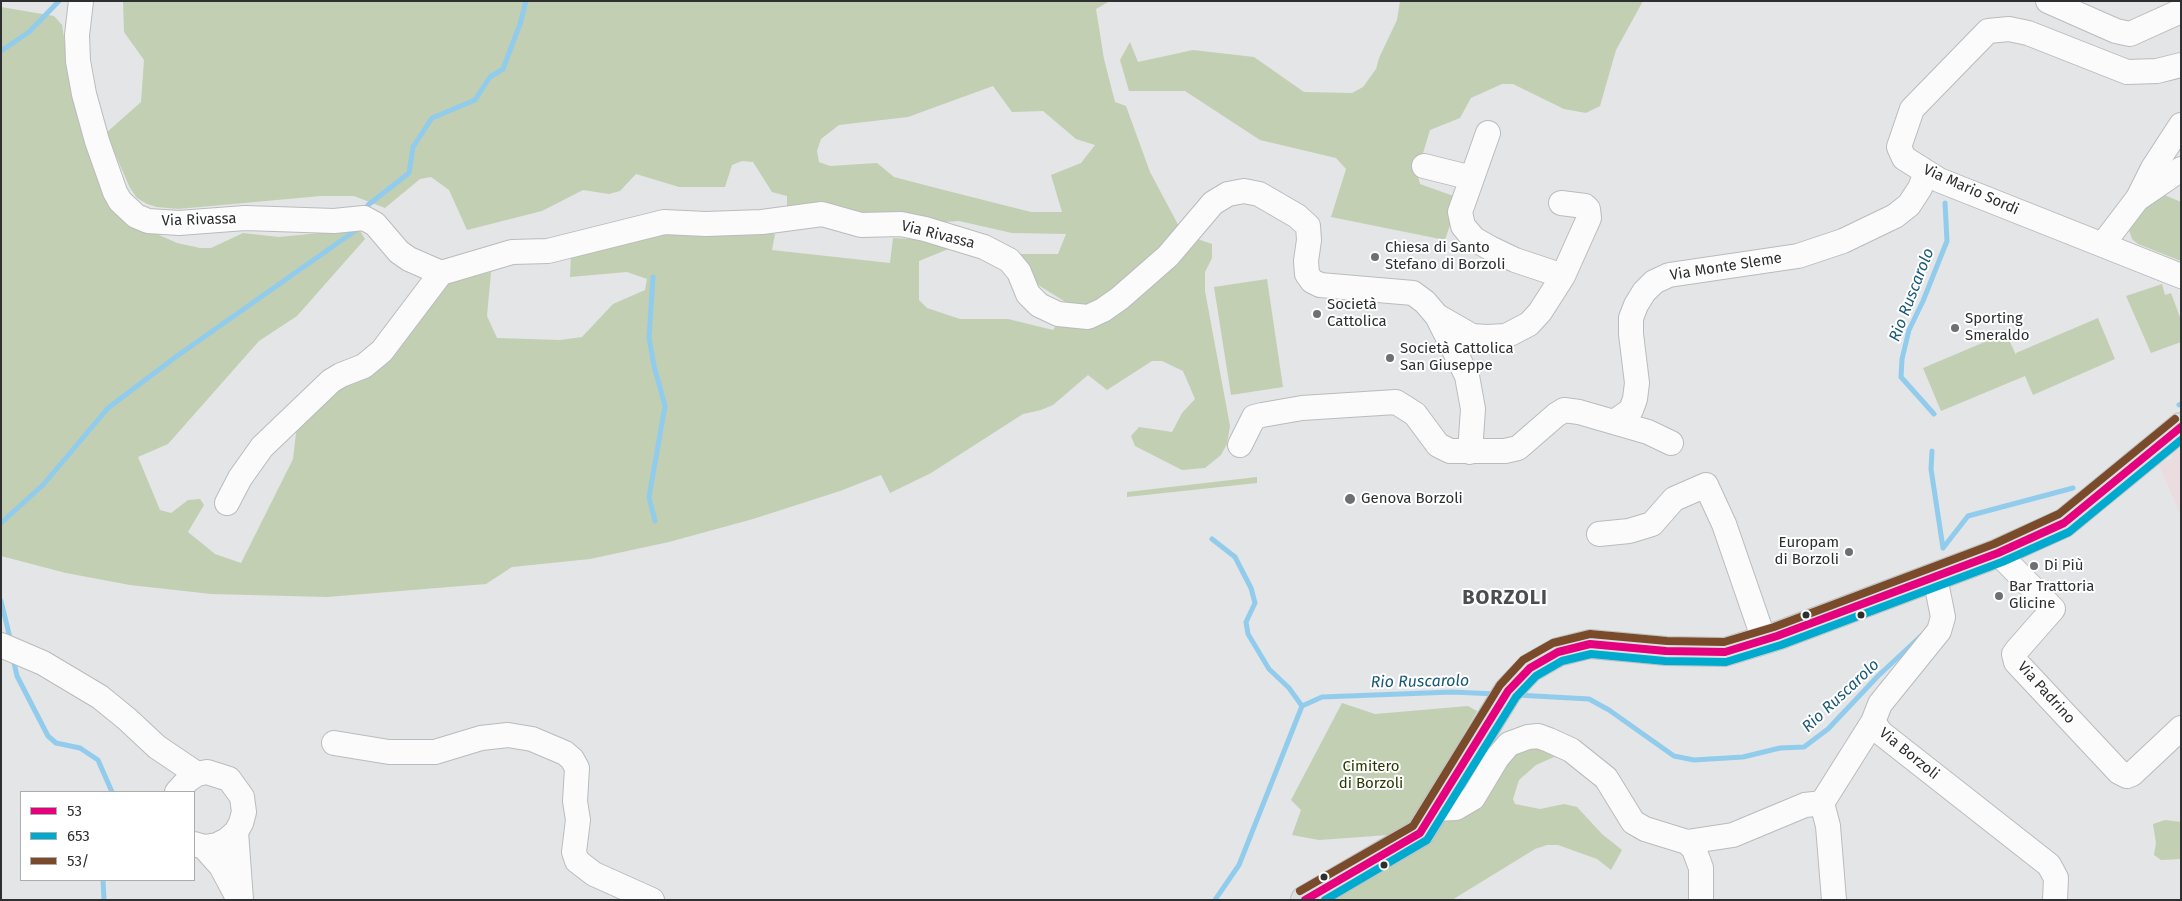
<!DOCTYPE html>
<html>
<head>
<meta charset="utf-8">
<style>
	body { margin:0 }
	#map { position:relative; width:2182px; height:901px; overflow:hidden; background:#e4e5e7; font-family:"Fira Sans",sans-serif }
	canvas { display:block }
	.frame { position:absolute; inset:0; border:2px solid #2e2f30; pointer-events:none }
	.legend { position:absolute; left:20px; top:791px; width:175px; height:90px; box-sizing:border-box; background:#fff; border:1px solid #abacac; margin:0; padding:6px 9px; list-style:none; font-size:15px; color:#2e2f30 }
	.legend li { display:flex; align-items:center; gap:10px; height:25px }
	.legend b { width:25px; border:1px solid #abacac }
</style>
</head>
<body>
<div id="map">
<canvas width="2182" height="901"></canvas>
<div class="frame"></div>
<ul class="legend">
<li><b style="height:6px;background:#e5007d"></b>53</li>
<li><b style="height:6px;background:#00a9ce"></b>653</li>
<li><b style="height:6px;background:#7a4b2a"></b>53/</li>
</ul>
</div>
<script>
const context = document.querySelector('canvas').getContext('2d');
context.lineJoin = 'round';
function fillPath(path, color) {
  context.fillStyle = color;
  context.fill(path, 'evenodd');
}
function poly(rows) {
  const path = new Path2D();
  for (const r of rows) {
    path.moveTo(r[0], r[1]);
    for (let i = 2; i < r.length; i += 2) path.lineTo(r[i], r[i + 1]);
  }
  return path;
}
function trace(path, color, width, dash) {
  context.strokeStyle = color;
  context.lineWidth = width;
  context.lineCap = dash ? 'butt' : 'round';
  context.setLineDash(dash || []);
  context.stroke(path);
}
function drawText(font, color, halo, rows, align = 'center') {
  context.font = font + ' "Fira Sans",sans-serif';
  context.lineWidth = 4;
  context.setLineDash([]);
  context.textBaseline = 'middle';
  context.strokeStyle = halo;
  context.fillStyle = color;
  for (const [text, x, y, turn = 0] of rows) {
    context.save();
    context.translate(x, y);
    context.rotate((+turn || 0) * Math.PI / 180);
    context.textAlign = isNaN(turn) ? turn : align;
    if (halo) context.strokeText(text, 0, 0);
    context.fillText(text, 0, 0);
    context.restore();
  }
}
fillPath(poly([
	[2181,444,2181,515,2158,464,2173,458,2170,449]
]), '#eadcdf');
fillPath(poly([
	[123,1,1110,1,1096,9,1104,59,1115,102,1126,106,1150,172,1183,234,1212,244,1212,258,1205,272,1205,291,1230,426,1227,444,1221,455,1205,468,1182,470,1135,446,1131,436,1139,427,1172,432,1182,413,1195,399,1183,371,1162,361,1152,361,1107,390,1088,375,1053,405,1041,410,1023,414,931,473,890,493,881,475,840,491,753,519,669,542,590,559,512,567,486,584,327,597,211,594,130,585,66,573,1,556,1,7,54,16,62,25,73,93,84,141,111,209,119,217,177,243,200,248,211,248,243,233,279,237,359,229,365,239,297,316,259,341,168,444,138,457,160,510,171,513,188,500,200,499,204,505,188,532,215,554,241,563,293,459,297,425,447,283,491,272,487,316,497,338,560,340,582,337,613,304,645,290,647,279,627,272,570,277,571,254,653,230,695,229,775,234,772,250,890,263,893,238,930,240,951,248,919,261,919,300,927,308,960,319,1008,319,1053,330,1065,312,1064,301,1035,283,1027,275,1020,254,1058,254,1066,234,1012,233,959,221,929,223,787,211,787,196,772,192,753,162,742,161,732,165,725,187,679,187,636,174,620,191,609,194,583,190,542,211,467,230,449,190,431,177,420,179,385,208,354,196,321,196,178,209,157,207,147,204,137,198,130,188,106,133,141,102,144,60,124,32],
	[993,86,1012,112,1043,111,1076,139,1095,145,1081,163,1051,175,1062,212,1031,212,940,189,894,177,877,163,830,166,819,162,817,151,821,139,839,125,908,117],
	[1400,1,1643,1,1616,50,1600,106,1586,113,1564,109,1513,84,1502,84,1471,98,1460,118,1430,130,1417,173,1420,184,1459,198,1445,240,1331,217,1346,169,1336,158,1260,140,1185,91,1129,91,1120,60,1130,42,1138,62,1193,50,1254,57,1304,92,1352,93,1363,87,1376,69,1379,58,1397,20],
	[2162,194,2181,202,2181,261,2138,244,2132,239,2129,230,2137,216],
	[1267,279,1283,387,1231,395,1214,287],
	[2162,284,2165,295,2171,293,2181,320,2181,342,2151,353,2126,296],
	[2098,318,2115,359,2033,395,2025,376,1941,411,1923,368,2006,333,2016,355,2016,353],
	[1257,477,1257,483,1127,497,1127,492],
	[1342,703,1375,714,1468,706,1477,711,1411,826,1389,835,1319,840,1292,835,1301,810,1291,800],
	[1532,743,1580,764,1554,757,1536,765,1519,780,1513,799,1515,804,1540,809,1564,804,1577,807,1602,834,1622,850,1611,870,1597,859,1558,845,1547,845,1535,849,1452,900,1334,900,1336,891,1399,853,1503,758],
	[2165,820,2181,822,2181,859,2161,860,2154,855,2156,843,2153,824]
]), '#c2cfb2');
trace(poly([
	[1,51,29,32,59,1],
	[365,213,368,205,409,173,413,147,432,118,475,100,490,77,503,69,520,24,526,1],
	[653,277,649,338,654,366,665,406,649,497,655,521],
	[2179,405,2181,404],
	[1934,414,1901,377,1902,359,1909,330,1923,301,1947,241,1945,203],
	[1932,451,1931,469,1943,548],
	[1,523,43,485,108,408,177,356,359,228],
	[1212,539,1235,557,1251,588,1255,603,1246,622,1248,634,1269,669,1289,688,1302,706],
	[1943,548,1968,516,2073,488],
	[1,601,11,642],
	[13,658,17,676,48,736,56,743,80,748,98,760,112,792],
	[1517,695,1589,699,1609,710,1674,756,1694,760,1743,757,1780,748,1804,747,1828,729,1878,676,1922,635],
	[103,880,104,900],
	[1215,900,1239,865,1302,706,1322,697,1452,692,1496,694]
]), '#92ccec', 5);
const minor = poly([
	[81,1,77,35,78,61,84,94,97,141,115,192,120,201,136,216,148,221,179,223,245,218,334,221,364,218,375,224,399,252,409,259,441,273,512,252,548,251,664,222,706,224,762,222,822,214,861,225,901,224,925,229,984,247,1009,260,1019,272,1028,294,1039,305,1058,314,1088,317,1103,310,1120,298,1168,256,1213,203,1228,194,1244,191,1259,194,1297,216,1308,226,1309,240,1306,261,1307,274,1312,281,1320,285,1413,293,1425,302,1437,316,1467,376,1473,409,1470,452],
	[2048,1,2116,31,2130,34,2181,11],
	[2181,65,2157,71,2127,72,2028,33,2009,29,1988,31,1912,109,1899,147,1904,158,1939,180,2181,276],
	[1488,133,1460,212,1463,226,1474,239,1490,248,1515,260,1563,276],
	[1424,166,1472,178],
	[2139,198,2181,169],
	[2103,244,2138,198,2153,168,2181,125],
	[1437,316,1472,336,1487,337,1506,336,1529,324,1540,312,1563,276,1589,218,1588,209,1585,206,1561,203],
	[1614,422,1631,410,1635,399,1637,383,1631,334,1631,318,1636,305,1644,292,1654,282,1669,275,1798,256,1843,241,1895,216,1909,205,1920,188,1926,173],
	[1240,445,1254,417,1262,415,1302,408,1396,402,1415,414,1438,445,1450,451,1505,451,1518,448,1556,415,1564,410,1579,412,1648,432,1671,443],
	[227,503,240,478,262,447,331,381,341,375,364,366,382,351,441,273],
	[1599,534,1629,531,1652,524,1674,499,1706,485,1724,524,1764,640],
	[1998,553,2053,609,2017,650,2014,654,2016,662,2119,772,2127,776,2132,774,2181,728],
	[1932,579,1938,592,1943,617,1939,631,1880,704,1873,722,1881,733,2049,865,2056,878,2055,900],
	[1,645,43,663,100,697,127,719,157,747,197,774],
	[334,743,389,752,435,752,481,738,508,735,532,739,565,753,572,759,577,768,575,801,578,820,574,852,577,861,594,874,652,900],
	[177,792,188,780,197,774,207,772,229,779,242,797,244,812,241,823,236,832,227,840,217,845,204,847,194,844],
	[1434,809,1456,808,1473,798,1497,758,1509,744,1528,737,1538,736,1549,740,1571,750,1606,778,1633,822,1645,829,1687,842,1694,849,1701,868,1701,900],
	[236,832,241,900],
	[1687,842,1733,835,1805,805,1822,803],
	[204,847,221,866,238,898],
	[1834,900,1828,826,1822,803,1873,722]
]);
const major = poly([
	[1305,900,1420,833,1508,691,1530,668,1558,652,1590,644,1666,651,1725,652,1777,636,1998,553,2064,523,2181,427]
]);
trace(minor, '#babbbd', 26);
trace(major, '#c0c0c1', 30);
trace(minor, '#fbfbfb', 24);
trace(major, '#d8e1df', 28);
trace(poly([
	[1305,900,1420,833,1508,691,1530,668,1558,652,1590,644,1666,651,1725,652,1777,636,1998,553,2064,523,2181,427]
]), '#e5007d', 8);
trace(poly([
	[1325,900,1427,840,1516,697,1536,676,1562,661,1591,654,1665,661,1726,662,1781,645,2002,562,2069,532,2181,440]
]), '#00a9ce', 8);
trace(poly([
	[1300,891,1413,826,1500,685,1523,660,1553,643,1590,634,1667,641,1724,642,1774,627,1994,544,2059,514,2175,419]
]), '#7a4b2a', 8);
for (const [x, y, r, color] of [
	[1375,257,5,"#6e6f70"],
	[1317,314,5,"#6e6f70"],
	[1955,328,5,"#6e6f70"],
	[1390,358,5,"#6e6f70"],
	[1350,499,6,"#6e6f70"],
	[1849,552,5,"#6e6f70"],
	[2034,566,5,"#6e6f70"],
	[1999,596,5,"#6e6f70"],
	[1806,615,4.5,"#2e2f30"],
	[1861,615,4.5,"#2e2f30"],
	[1384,865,4.5,"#2e2f30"],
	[1324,877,4.5,"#2e2f30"]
]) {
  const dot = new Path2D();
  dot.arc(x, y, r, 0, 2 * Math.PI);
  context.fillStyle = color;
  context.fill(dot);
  trace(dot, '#fff', 2);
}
drawText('15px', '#2e2f30', '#fff', [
	["Via Mario Sordi",1971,190,24],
	["Via Rivassa",199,220,-2],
	["Via Rivassa",938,235,14],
	["Via Monte Sleme",1726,267,-9],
	["Via Padrino",2046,693,48],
	["Via Borzoli",1909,754,39]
]);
drawText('15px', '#2e2f30', '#fff', [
	["Chiesa di Santo",1385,248],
	["Stefano di Borzoli",1385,265],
	["Società",1327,305],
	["Cattolica",1327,322],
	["Sporting",1965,319],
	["Smeraldo",1965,336],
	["Società Cattolica",1400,349],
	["San Giuseppe",1400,366],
	["Genova Borzoli",1361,499],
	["Europam",1839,543,"right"],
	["di Borzoli",1839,560,"right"],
	["Di Più",2044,566],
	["Bar Trattoria",2009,587],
	["Glicine",2009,604]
], 'left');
drawText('15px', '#283902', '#fff', [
	["Cimitero",1371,767],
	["di Borzoli",1371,784]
]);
drawText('italic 16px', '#195977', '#fff', [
	["Rio Ruscarolo",1912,295,-69],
	["Rio Ruscarolo",1420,682,-1],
	["Rio Ruscarolo",1841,696,-43]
]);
context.letterSpacing = '1px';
drawText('bold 20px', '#4b4d4f', '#fff', [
	["BORZOLI",1505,598]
]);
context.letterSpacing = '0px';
</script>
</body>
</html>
